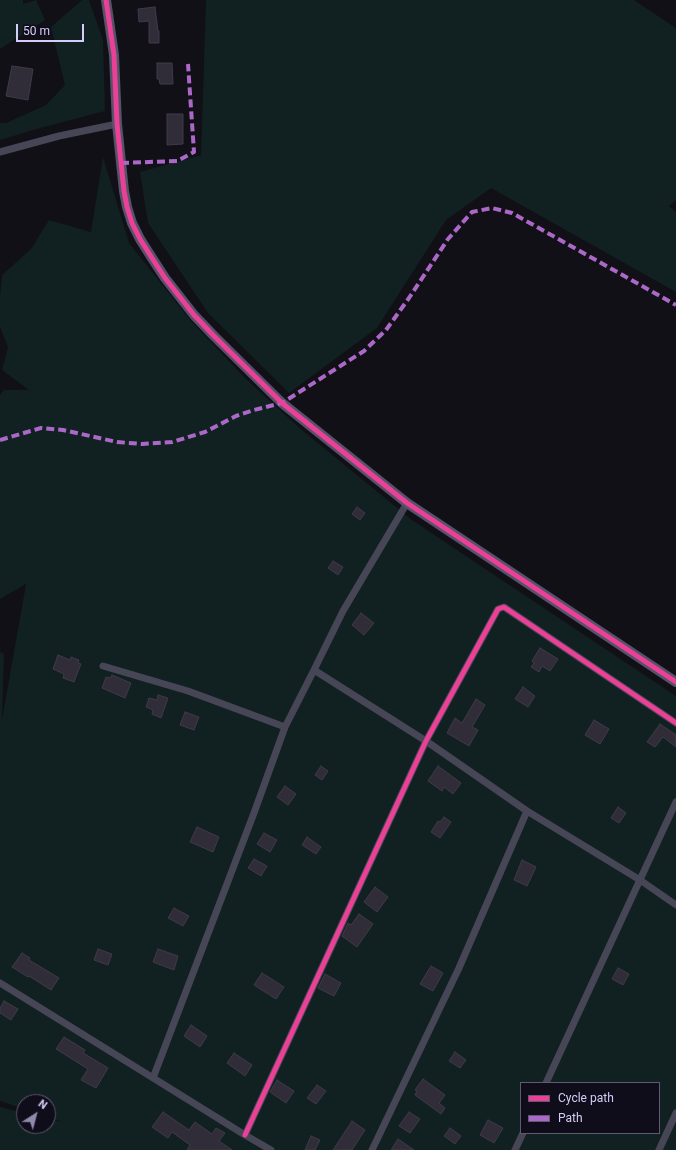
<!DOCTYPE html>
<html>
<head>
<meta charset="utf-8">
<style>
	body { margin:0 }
	#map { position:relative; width:676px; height:1150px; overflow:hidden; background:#111017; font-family:Roboto,sans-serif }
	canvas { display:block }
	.legend { position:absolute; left:520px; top:1082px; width:140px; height:52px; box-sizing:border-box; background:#100d1a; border:1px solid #5f5973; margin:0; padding:5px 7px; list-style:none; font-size:12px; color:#d5ccf9 }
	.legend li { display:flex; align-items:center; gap:8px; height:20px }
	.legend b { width:20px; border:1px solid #5f5973 }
	.north { position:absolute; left:16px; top:1094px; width:40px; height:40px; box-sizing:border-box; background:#100d1a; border:1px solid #5f5973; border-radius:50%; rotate:36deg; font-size:11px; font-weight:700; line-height:16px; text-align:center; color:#d5ccf9 }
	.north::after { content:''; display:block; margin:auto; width:14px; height:18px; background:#908aaa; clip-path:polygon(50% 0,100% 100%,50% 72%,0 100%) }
	.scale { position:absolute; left:16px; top:24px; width:68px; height:18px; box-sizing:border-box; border:2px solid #d5ccf9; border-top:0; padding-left:5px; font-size:12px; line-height:14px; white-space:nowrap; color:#d5ccf9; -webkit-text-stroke:3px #100d1a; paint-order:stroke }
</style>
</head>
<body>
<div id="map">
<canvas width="676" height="1150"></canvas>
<ul class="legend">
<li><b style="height:5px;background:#ea4096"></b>Cycle path</li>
<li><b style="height:5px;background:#ac68c9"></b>Path</li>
</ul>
<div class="north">N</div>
<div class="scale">50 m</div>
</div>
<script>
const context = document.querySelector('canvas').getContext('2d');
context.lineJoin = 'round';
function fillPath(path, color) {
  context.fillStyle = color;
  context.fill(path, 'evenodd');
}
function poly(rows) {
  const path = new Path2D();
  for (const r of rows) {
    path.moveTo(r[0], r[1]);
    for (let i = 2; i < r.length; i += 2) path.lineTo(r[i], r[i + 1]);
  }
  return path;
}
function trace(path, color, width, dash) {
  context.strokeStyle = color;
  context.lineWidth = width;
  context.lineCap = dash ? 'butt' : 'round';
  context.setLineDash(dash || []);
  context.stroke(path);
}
fillPath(poly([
	[0,0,23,0,23,4,36,0,45,20,0,49],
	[82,0,89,0,103,40,105,111,40,128,0,140,0,123,6,123,46,105,65,85,51,27],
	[206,0,634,0,676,28,676,200,669,206,676,212,676,292,491,188,446,220,377,328,289,393,208,313,148,223,140,172,201,155],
	[103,157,129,243,191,321,245,378,303,431,412,520,676,696,676,1150,0,1150,0,1107,24,1113,24,1126,48,1126,48,1119,63,1122,48,1117,48,1102,24,1102,24,1109,0,1101,0,652,4,654,2,720,26,584,0,599,0,395,4,390,29,390,2,370,8,347,0,327,0,297,2,275,31,249,49,220,91,232],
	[521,1083,659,1083,659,1133,521,1133]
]), '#112021');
const building = poly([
	[155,7,158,31,159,31,159,43,149,43,149,21,139,22,138,9,155,7],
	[157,63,172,63,173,84,160,84,159,79,157,79,157,63],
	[12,66,33,69,28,100,6,96,12,66],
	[167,114,183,114,183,144,167,145,167,114],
	[357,507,365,513,360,520,352,514,357,507],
	[333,561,343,567,338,575,328,568,333,561],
	[361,613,374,623,364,635,352,625,361,613],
	[540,648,558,659,550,671,542,666,539,672,531,667,534,663,532,661,540,648],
	[58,655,70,660,71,657,79,660,78,663,81,664,74,682,63,678,64,674,53,669,58,655],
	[112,675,131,683,125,698,102,688,106,677,110,678,112,675],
	[523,687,535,696,528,707,515,699,523,687],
	[158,695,168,698,161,718,152,714,153,710,146,707,149,698,157,700,158,695],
	[476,699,485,705,472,727,478,730,469,746,447,733,455,718,462,723,476,699],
	[185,712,199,717,194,730,180,725,185,712],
	[594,720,609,729,600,744,585,735,594,720],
	[660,724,676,735,676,747,663,737,655,747,647,742,660,724],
	[321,766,328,771,322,780,315,775,321,766],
	[438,766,461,783,453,794,444,787,442,791,428,781,438,766],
	[285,786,296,794,288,805,277,797,285,786],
	[618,807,626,813,619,823,611,818,618,807],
	[444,817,451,822,440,838,431,832,438,821,440,822,444,817],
	[197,827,219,837,213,852,190,842,197,827],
	[264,833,277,840,270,852,257,844,264,833],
	[307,837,321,847,316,854,302,845,307,837],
	[254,859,267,866,261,876,248,868,254,859],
	[522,860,536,867,527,886,514,880,522,860],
	[375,887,388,897,377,912,364,902,375,887],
	[174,908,189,916,183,926,168,918,174,908],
	[359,914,373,924,357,947,342,936,348,923,351,925,359,914],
	[98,949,112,954,108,965,94,960,98,949],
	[158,949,178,956,174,970,153,962,158,949],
	[22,953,30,958,29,960,59,978,51,990,29,976,28,977,12,967,22,953],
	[431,966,443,973,433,991,420,984,431,966],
	[618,968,629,974,623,985,612,979,618,968],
	[262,973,284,987,276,999,254,985,262,973],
	[325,974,341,983,334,996,318,988,325,974],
	[4,1001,18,1009,11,1020,0,1013,0,1008,4,1001],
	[191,1025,207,1036,200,1047,184,1036,191,1025],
	[64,1037,85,1050,83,1053,108,1068,96,1088,81,1080,88,1069,56,1049,64,1037],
	[455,1052,466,1060,460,1068,449,1061,455,1052],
	[234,1053,252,1065,245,1076,227,1063,234,1053],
	[423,1079,445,1095,439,1103,445,1108,441,1114,415,1095,417,1091,415,1090,423,1079],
	[277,1080,294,1091,286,1103,270,1092,277,1080],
	[317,1085,326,1091,316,1104,307,1098,317,1085],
	[163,1112,189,1130,195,1122,212,1134,216,1128,225,1133,219,1141,232,1150,187,1150,190,1145,172,1132,168,1138,152,1127,163,1112],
	[409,1112,420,1119,410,1133,399,1126,409,1112],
	[488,1120,503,1128,494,1143,480,1135,488,1120],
	[352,1121,365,1130,352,1150,333,1150,352,1121],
	[450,1128,461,1136,455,1144,444,1136,450,1128],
	[311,1136,320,1140,315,1150,305,1150,311,1136],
	[398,1139,414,1150,391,1150,398,1139]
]);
fillPath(building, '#302d39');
trace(building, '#3f3a4a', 1);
trace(poly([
	[0,152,59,136,117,124],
	[103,666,188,691,285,727],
	[314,670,426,741,527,811,640,880,676,905],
	[0,983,245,1135,271,1150],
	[153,1078,254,813,285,727,314,670,343,611,407,503],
	[546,1083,676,802],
	[245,1135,426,741,498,609,504,607,676,723],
	[372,1150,459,968,527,811],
	[515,1150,523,1133],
	[659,1150,676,1113]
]), '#474656', 7);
trace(poly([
	[106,0,114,55,117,124,124,191,127,207,132,223,140,239,152,258,165,278,194,315,214,336,282,403,407,503,676,682]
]), '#555269', 10);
trace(poly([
	[121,163,177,161,194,152,188,64],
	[0,440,41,428,63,430,117,442,142,444,172,442,205,432,236,416,254,410,282,403,364,351,386,330,409,298,448,239,472,212,492,208,512,213,676,305]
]), '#ac68c9', 4, [8, 4]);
trace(poly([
	[106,0,114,55,117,124,124,191,127,207,132,223,140,239,152,258,165,278,194,315,214,336,282,403,407,503,676,682],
	[245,1135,426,741,498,609,504,607,676,723]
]), '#ea4096', 5);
</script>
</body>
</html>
